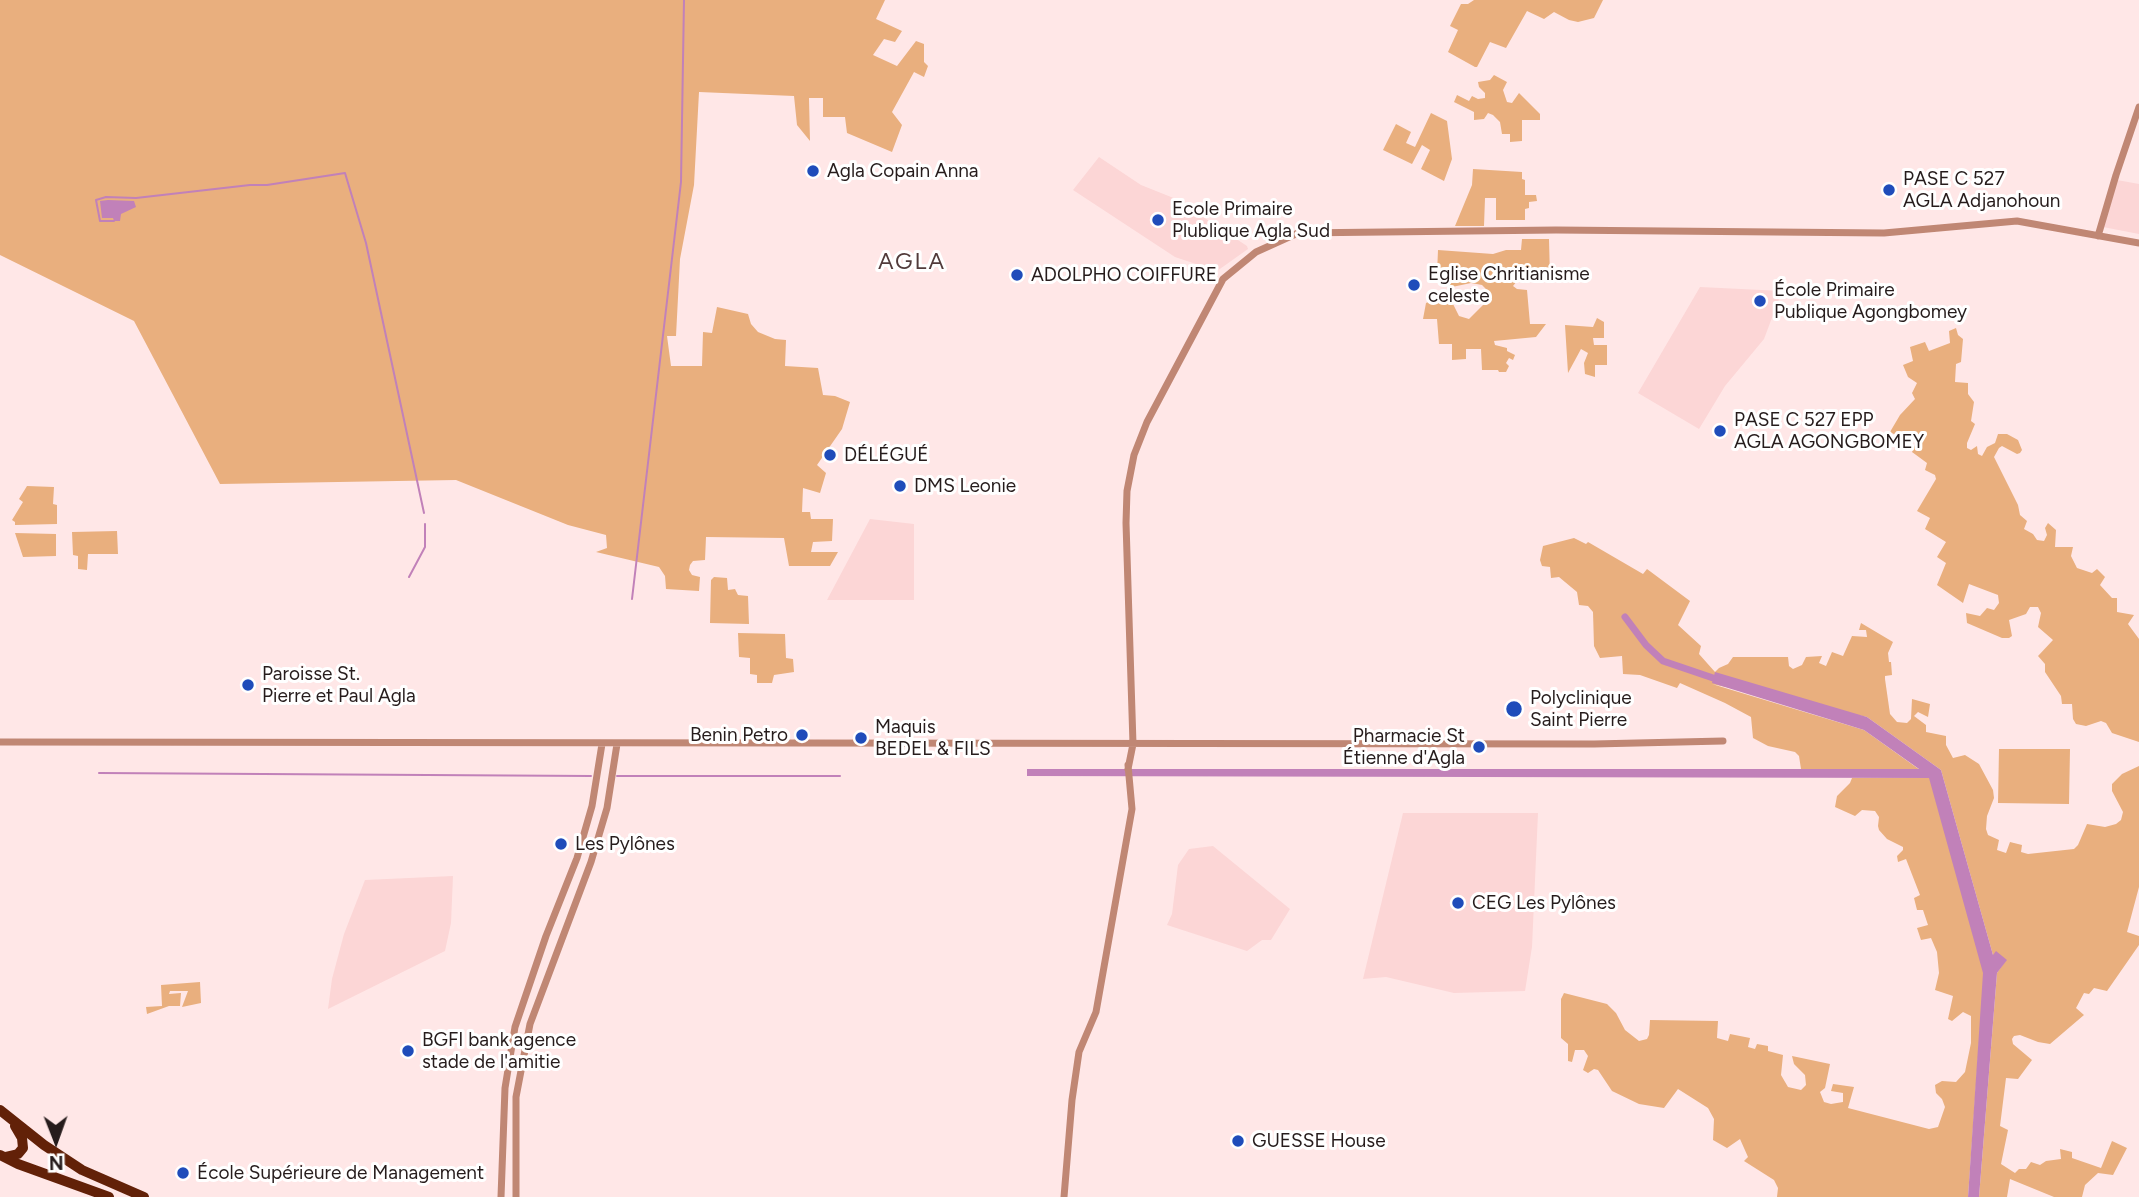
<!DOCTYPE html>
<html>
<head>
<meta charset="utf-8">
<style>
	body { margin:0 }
	#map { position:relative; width:2139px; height:1197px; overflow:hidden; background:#ffe7e7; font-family:Figtree,sans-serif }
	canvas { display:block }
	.north { position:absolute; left:21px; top:1106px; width:70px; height:70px; -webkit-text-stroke:5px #fff; paint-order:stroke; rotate:179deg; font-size:19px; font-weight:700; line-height:28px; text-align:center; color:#261c1c }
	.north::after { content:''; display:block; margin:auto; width:24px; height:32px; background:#261c1c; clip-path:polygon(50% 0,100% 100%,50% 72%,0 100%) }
</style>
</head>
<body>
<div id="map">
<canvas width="2139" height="1197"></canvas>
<div class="north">N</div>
</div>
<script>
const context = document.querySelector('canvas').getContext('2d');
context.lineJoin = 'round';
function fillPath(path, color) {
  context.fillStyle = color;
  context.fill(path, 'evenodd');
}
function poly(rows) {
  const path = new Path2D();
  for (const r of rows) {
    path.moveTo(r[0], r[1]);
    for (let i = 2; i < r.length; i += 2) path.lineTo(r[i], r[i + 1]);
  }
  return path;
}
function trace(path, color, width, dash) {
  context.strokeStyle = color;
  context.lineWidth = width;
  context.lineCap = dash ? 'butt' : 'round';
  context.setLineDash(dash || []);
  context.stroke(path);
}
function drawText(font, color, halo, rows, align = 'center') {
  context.font = font + ' Figtree,sans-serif';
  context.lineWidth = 6;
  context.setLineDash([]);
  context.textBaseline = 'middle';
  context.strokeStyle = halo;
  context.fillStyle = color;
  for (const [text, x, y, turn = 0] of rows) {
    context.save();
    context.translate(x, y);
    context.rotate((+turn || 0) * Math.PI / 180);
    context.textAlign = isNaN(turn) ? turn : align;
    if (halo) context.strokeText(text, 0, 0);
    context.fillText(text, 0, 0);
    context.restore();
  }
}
fillPath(poly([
	[1099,157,1141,185,1176,199,1247,246,1248,249,1217,271,1175,257,1073,190],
	[2117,180,2139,184,2139,234,2103,227],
	[1700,287,1782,291,1764,339,1725,386,1699,429,1638,393],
	[870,519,914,524,914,600,827,600],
	[1403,813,1538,813,1532,947,1525,991,1454,993,1386,977,1363,979],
	[1213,846,1290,909,1271,940,1262,940,1247,951,1167,925,1172,914,1178,865,1189,849],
	[453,876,451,923,445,951,328,1009,332,979,344,934,365,880]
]), '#fcd6d6');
fillPath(poly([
	[0,0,885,0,876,19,902,31,895,42,884,39,873,55,897,66,916,41,924,44,924,62,928,66,924,77,914,72,892,112,902,125,892,152,847,133,845,117,823,117,823,98,809,98,810,141,797,125,794,96,699,92,694,185,680,259,676,336,667,336,671,366,702,366,703,332,712,333,717,307,748,314,751,324,758,332,775,339,786,340,785,366,818,368,823,395,835,396,850,402,842,429,817,465,826,473,820,493,803,488,802,512,810,512,811,519,833,519,832,541,813,542,811,552,838,552,830,566,789,566,784,538,706,537,705,560,693,561,690,565,689,570,692,575,700,577,699,591,666,589,665,576,659,567,596,552,607,548,606,535,568,525,456,480,220,484,134,321,0,255],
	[1474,0,1603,0,1594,18,1578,22,1569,20,1554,12,1544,19,1527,11,1506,48,1490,42,1477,67,1475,67,1448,52,1458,30,1450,26,1461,4,1468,4],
	[1494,75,1507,82,1503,90,1507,102,1512,103,1519,93,1540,114,1540,120,1522,120,1522,141,1510,142,1510,134,1502,134,1500,122,1493,115,1488,113,1484,119,1474,120,1474,112,1454,102,1457,95,1469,101,1472,96,1478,99,1485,98,1485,93,1479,87,1478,82,1490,80],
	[1431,113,1447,121,1452,159,1444,181,1421,169,1430,150,1422,145,1412,164,1383,150,1396,124,1411,132,1406,143,1415,147],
	[1473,169,1522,172,1522,179,1525,180,1525,195,1536,195,1537,201,1529,202,1529,208,1525,209,1525,220,1496,220,1496,198,1485,198,1484,226,1455,226,1472,185],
	[1522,239,1549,239,1550,277,1517,281,1513,286,1517,289,1527,290,1530,324,1546,324,1536,337,1494,341,1495,345,1507,348,1507,351,1515,355,1513,360,1509,358,1506,363,1509,366,1506,372,1499,372,1498,370,1482,370,1481,349,1466,349,1466,359,1452,360,1452,344,1439,344,1437,319,1423,319,1426,303,1439,297,1450,298,1459,316,1469,319,1488,300,1487,290,1482,285,1471,283,1452,287,1441,282,1437,274,1438,250,1493,254,1506,250,1521,250],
	[1597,318,1604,322,1604,338,1593,338,1594,345,1607,345,1607,365,1595,365,1595,377,1585,374,1584,363,1588,353,1581,349,1568,373,1565,325,1593,327],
	[1956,328,1958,335,1963,339,1961,362,1956,364,1955,382,1968,383,1968,394,1974,402,1971,421,1975,424,1967,443,1967,448,1971,450,1977,446,1978,454,1982,456,1987,447,1995,443,1998,434,2007,434,2018,440,2022,450,2020,453,2017,454,2002,446,1999,448,1994,457,2018,505,2020,515,2027,521,2024,529,2033,534,2037,540,2044,541,2047,535,2045,528,2048,523,2056,530,2055,547,2073,547,2071,556,2077,568,2092,573,2097,569,2105,577,2100,585,2112,598,2117,598,2117,612,2134,615,2128,624,2139,639,2139,742,2112,733,2106,723,2101,721,2086,726,2076,724,2073,719,2072,704,2062,704,2061,696,2045,672,2045,664,2038,656,2053,640,2038,627,2041,613,2038,607,2030,607,2026,614,2009,620,2012,636,2009,638,2002,638,1967,623,1966,613,1980,616,1987,608,1994,610,1999,603,1998,595,1969,584,1963,603,1937,585,1946,563,1937,557,1946,542,1925,529,1930,518,1917,511,1936,479,1935,475,1925,470,1927,463,1912,452,1916,443,1914,438,1905,440,1890,432,1900,415,1915,399,1912,393,1917,383,1908,377,1903,365,1913,361,1910,347,1925,342,1929,351,1950,343,1949,331],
	[27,486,54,487,53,504,57,505,57,524,15,525,15,522,12,520,23,502,19,499],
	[117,531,118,554,88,554,87,570,78,569,78,556,73,555,72,532],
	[15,533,56,534,56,556,23,557],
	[1574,538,1586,544,1588,542,1643,574,1647,569,1690,601,1678,625,1701,646,1699,654,1715,672,1719,668,1728,664,1733,657,1788,657,1789,666,1793,669,1802,665,1806,657,1822,656,1819,663,1826,666,1832,652,1843,656,1852,636,1867,637,1866,630,1859,630,1861,623,1893,642,1888,653,1889,662,1891,662,1892,675,1885,676,1885,679,1890,714,1897,722,1907,723,1911,719,1912,699,1930,704,1928,717,1918,712,1914,716,1926,725,1926,732,1946,736,1946,745,1953,758,1965,755,1979,764,1993,790,1994,798,1987,816,1986,829,1988,835,1999,840,1997,850,2006,853,2010,842,2022,845,2021,852,2028,854,2074,849,2078,845,2087,824,2105,827,2116,824,2121,820,2123,812,2112,791,2112,784,2122,774,2139,766,2139,887,2127,932,2139,936,2139,945,2107,991,2094,988,2089,994,2084,993,2076,1008,2084,1015,2050,1044,2038,1042,2020,1035,2014,1036,2012,1039,2013,1044,2032,1060,2018,1079,2006,1078,2000,1126,2008,1130,2001,1164,2015,1173,2019,1169,2026,1169,2031,1162,2040,1165,2046,1161,2061,1159,2060,1149,2072,1152,2072,1158,2101,1168,2112,1141,2127,1148,2113,1175,2098,1173,2085,1185,2082,1197,2054,1197,2010,1179,2007,1197,1979,1197,1997,973,2006,960,1993,955,1941,770,1867,717,1712,684,1864,730,1920,770,1801,769,1799,756,1795,752,1768,746,1753,738,1751,717,1725,703,1680,683,1677,688,1640,675,1623,674,1622,656,1600,658,1594,646,1593,612,1588,606,1579,605,1577,592,1559,577,1551,578,1550,567,1542,566,1540,560,1543,546],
	[714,577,727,578,728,590,735,589,738,595,748,596,749,624,710,623,711,580],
	[738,633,785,634,786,658,793,659,794,672,774,675,772,683,757,683,757,675,750,674,750,658,739,657],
	[1999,749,2070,749,2069,804,1998,803],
	[1852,778,1930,778,1984,973,1968,1197,1777,1197,1778,1188,1774,1180,1744,1161,1748,1157,1740,1139,1727,1148,1713,1140,1714,1119,1708,1108,1678,1089,1664,1108,1639,1104,1612,1091,1598,1070,1594,1069,1588,1073,1583,1070,1588,1056,1584,1050,1575,1050,1572,1062,1568,1061,1568,1044,1561,1038,1561,999,1564,993,1607,1004,1616,1013,1625,1030,1639,1041,1647,1039,1649,1035,1650,1020,1718,1021,1717,1038,1728,1041,1730,1034,1750,1038,1748,1047,1755,1049,1757,1044,1768,1046,1768,1051,1783,1055,1781,1075,1788,1087,1801,1090,1806,1085,1805,1075,1794,1064,1792,1056,1830,1064,1825,1088,1820,1092,1824,1102,1831,1104,1843,1102,1843,1093,1831,1091,1833,1084,1854,1087,1848,1108,1929,1129,1938,1127,1945,1107,1942,1099,1936,1093,1935,1085,1942,1081,1956,1082,1965,1072,1971,1043,1971,1016,1963,1012,1952,1021,1948,1019,1953,996,1935,990,1939,973,1937,952,1931,938,1921,940,1917,928,1928,925,1923,910,1917,910,1914,898,1920,895,1906,859,1898,862,1897,856,1903,850,1903,847,1887,839,1879,830,1878,826,1879,817,1875,811,1862,810,1855,816,1835,807,1837,796,1850,783],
	[200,982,201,1003,182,1007,188,991,170,991,169,994,181,993,180,1006,169,1006,147,1014,146,1007,162,1006,161,985]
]), '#e9af7e');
fillPath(poly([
	[108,200,134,201,136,207,121,214,120,221,114,221,113,218,102,218,100,201],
	[1715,672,1867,717,1941,770,1993,955,1996,951,2007,960,1997,973,1979,1197,1968,1197,1983,973,1929,778,1027,776,1027,769,1919,769,1864,730,1712,683]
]), '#c181b9');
trace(poly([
	[114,221,100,221,96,200,106,197,136,198,250,185,267,185,345,173,366,243,424,513],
	[409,577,425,547,425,524],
	[632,599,681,182,684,0],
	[99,773,591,776],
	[617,776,840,776]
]), '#c181b9', 2);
trace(poly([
	[1625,617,1646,645,1663,661,1719,680]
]), '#c181b9', 7);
trace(poly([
	[2098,236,2116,175,2139,107],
	[0,742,1594,744,1723,741],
	[1128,769,1133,744,1126,523,1127,491,1134,455,1147,422,1223,279,1256,252,1298,233,1556,230,1884,233,2017,221,2139,243],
	[501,1197,505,1088,515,1027,546,936,577,858,592,806,602,744],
	[516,1197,516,1097,530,1024,591,862,607,808,617,744],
	[1064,1197,1072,1100,1079,1052,1096,1012,1132,809,1128,765]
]), '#c08774', 7);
trace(poly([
	[0,1110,44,1145,82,1170,144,1197],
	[0,1155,18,1164,109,1197],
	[5,1157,18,1154,23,1148,22,1138,15,1126]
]), '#622108', 10);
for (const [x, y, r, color] of [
	[813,171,7,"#1f4cba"],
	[1889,190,7,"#1f4cba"],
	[1158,220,7,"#1f4cba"],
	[1017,275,7,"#1f4cba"],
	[1414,285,7,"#1f4cba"],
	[1760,301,7,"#1f4cba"],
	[1720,431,7,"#1f4cba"],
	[830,455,7,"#1f4cba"],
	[900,486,7,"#1f4cba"],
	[248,685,7,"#1f4cba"],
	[1514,709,9,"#1f4cba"],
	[802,735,7,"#1f4cba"],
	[861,738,7,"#1f4cba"],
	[1479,747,7,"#1f4cba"],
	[561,844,7,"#1f4cba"],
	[1458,903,7,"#1f4cba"],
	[408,1051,7,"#1f4cba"],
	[1238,1141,7,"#1f4cba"],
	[183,1173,7,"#1f4cba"]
]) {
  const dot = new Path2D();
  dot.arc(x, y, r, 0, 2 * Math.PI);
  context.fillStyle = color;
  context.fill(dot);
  trace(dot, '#fff', 2.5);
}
drawText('19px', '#261c1c', '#fff', [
	["Agla Copain Anna",827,171],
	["PASE C 527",1903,179],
	["AGLA Adjanohoun",1903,201],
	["Ecole Primaire",1172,209],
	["Plublique Agla Sud",1172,231],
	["Eglise Chritianisme",1428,274],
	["celeste",1428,296],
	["ADOLPHO COIFFURE",1031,275],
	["École Primaire",1774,290],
	["Publique Agongbomey",1774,312],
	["PASE C 527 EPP",1734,420],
	["AGLA AGONGBOMEY",1734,442],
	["DÉLÉGUÉ",844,455],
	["DMS Leonie",914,486],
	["Paroisse St.",262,674],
	["Pierre et Paul Agla",262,696],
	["Polyclinique",1530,698],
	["Saint Pierre",1530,720],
	["Maquis",875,727],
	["BEDEL & FILS",875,749],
	["Benin Petro",788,735,"right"],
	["Pharmacie St",1465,736,"right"],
	["Étienne d'Agla",1465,758,"right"],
	["Les Pylônes",575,844],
	["CEG Les Pylônes",1472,903],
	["BGFI bank agence",422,1040],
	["stade de l'amitie",422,1062],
	["GUESSE House",1252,1141],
	["École Supérieure de Management",197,1173]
], 'left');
context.letterSpacing = '2px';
drawText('23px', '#523b3b', '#fff', [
	["AGLA",912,262]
]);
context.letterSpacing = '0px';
</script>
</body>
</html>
